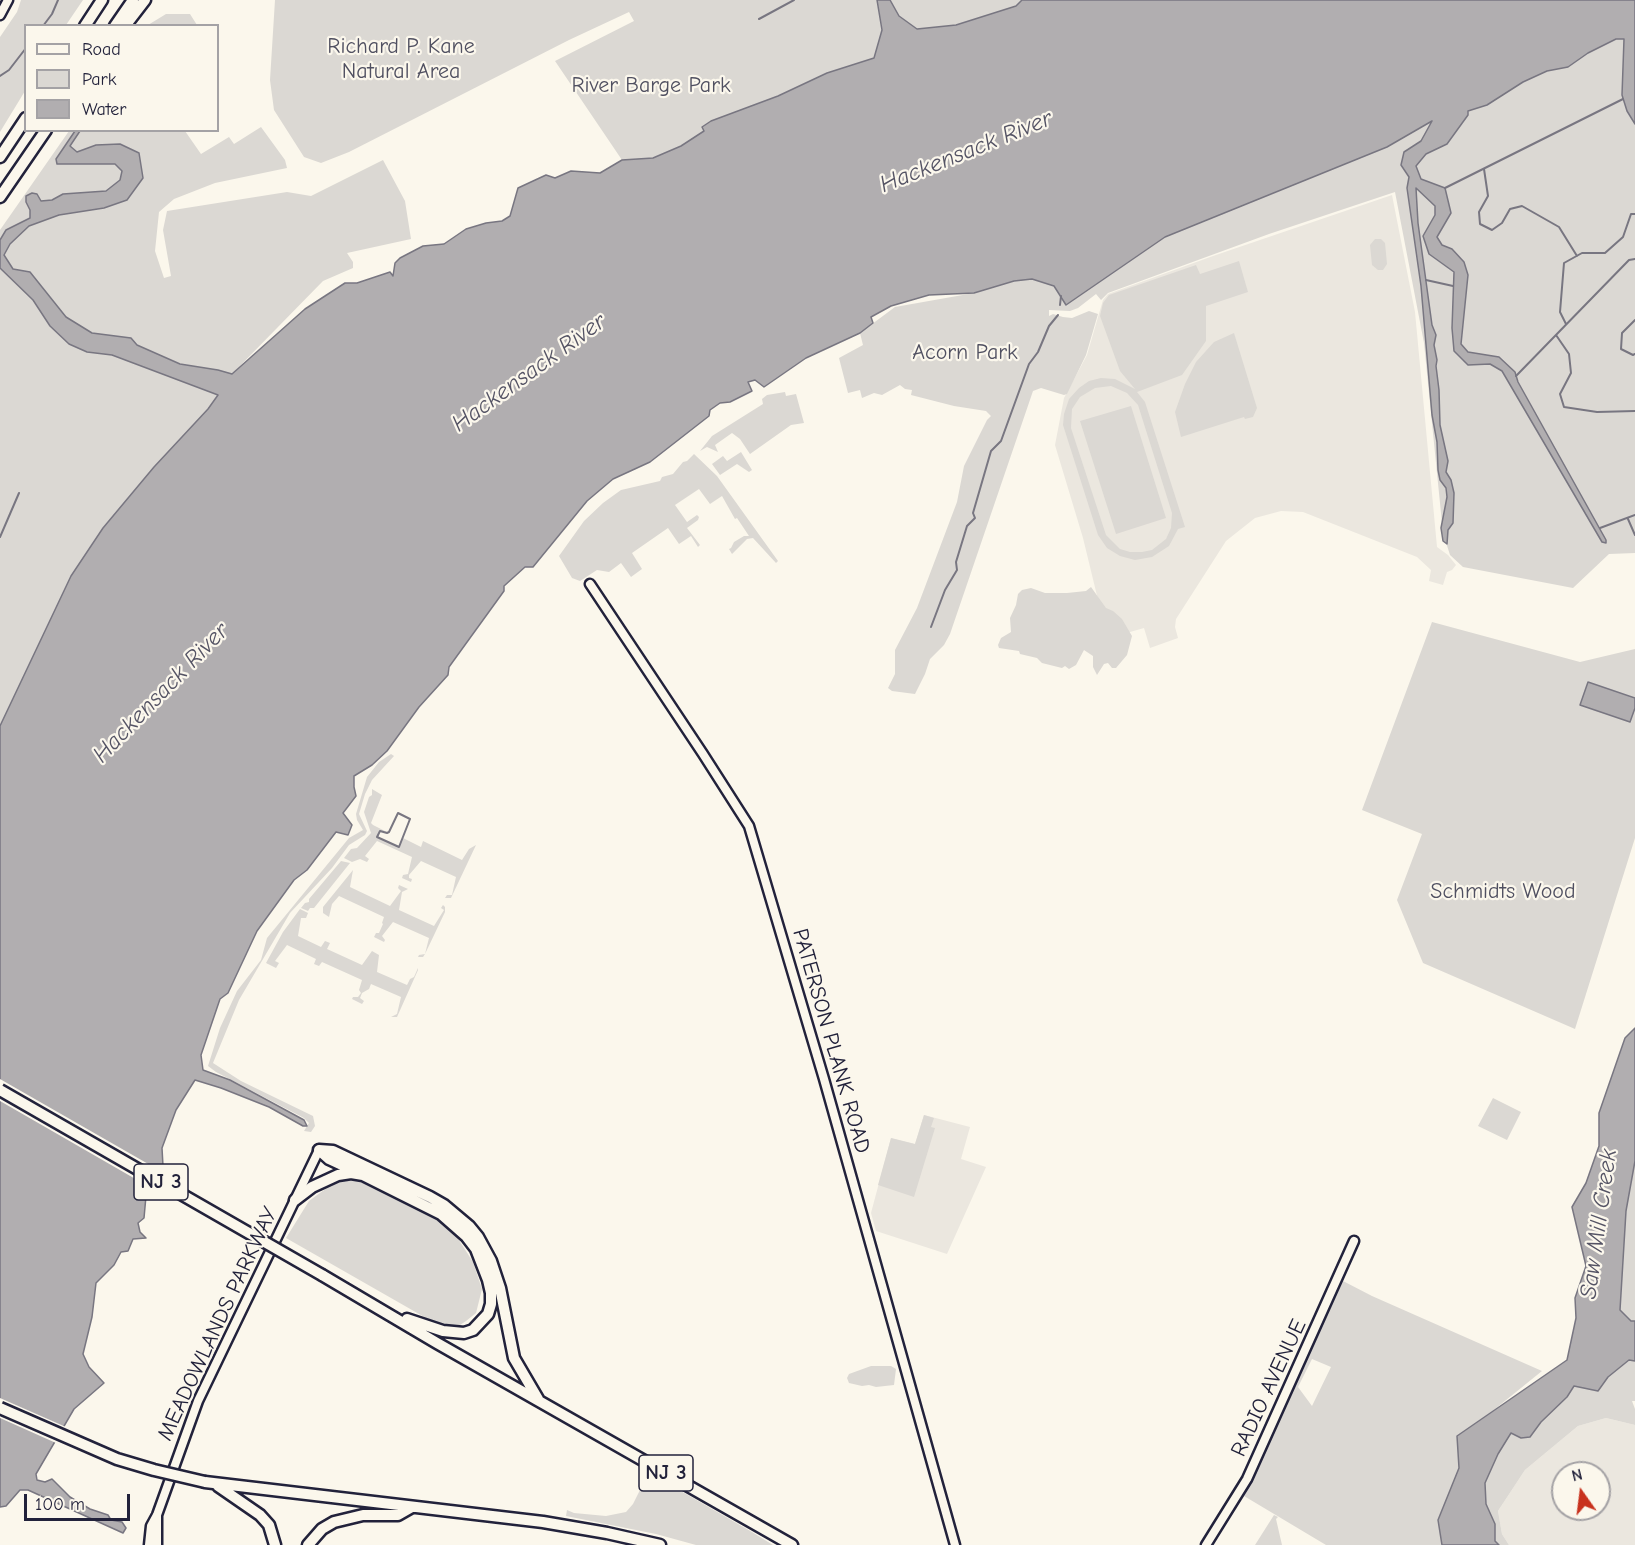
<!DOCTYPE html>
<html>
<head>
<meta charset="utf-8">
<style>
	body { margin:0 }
	#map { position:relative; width:1635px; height:1545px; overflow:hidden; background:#fbf7ec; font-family:"Comic Neue",sans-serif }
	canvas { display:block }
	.legend { position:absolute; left:24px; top:24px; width:195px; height:108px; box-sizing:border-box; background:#fbf7ec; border:2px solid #a4a2a5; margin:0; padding:8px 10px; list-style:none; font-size:18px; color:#22223b }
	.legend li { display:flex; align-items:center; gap:12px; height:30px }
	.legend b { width:30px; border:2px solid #a4a2a5 }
	.north { position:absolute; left:1551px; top:1461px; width:60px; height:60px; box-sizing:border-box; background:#fbf7ec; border:2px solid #a4a2a5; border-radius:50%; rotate:346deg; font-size:16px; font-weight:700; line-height:24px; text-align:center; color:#22223b }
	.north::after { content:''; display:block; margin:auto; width:21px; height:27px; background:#c8321e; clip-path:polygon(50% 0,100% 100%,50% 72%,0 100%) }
	.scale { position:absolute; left:24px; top:1494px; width:106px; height:27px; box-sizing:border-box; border:3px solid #22223b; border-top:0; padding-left:8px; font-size:18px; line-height:21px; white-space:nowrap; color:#22223b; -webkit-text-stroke:4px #fbf7ec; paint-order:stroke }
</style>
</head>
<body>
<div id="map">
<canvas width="1635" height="1545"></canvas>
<ul class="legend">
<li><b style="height:8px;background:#fbf7ec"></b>Road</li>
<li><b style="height:16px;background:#dbd8d3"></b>Park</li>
<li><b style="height:16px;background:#b1aeb0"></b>Water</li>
</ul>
<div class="north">N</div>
<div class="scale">100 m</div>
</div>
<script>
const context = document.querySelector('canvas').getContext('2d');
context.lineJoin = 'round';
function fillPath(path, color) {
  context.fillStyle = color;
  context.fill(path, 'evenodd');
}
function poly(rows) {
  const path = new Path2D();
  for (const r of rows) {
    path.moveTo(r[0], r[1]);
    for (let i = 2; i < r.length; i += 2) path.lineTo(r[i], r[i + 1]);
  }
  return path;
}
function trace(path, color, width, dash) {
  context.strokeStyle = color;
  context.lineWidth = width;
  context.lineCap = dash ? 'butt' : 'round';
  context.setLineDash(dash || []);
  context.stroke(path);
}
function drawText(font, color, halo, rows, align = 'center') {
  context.font = font + ' "Comic Neue",sans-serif';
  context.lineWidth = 4.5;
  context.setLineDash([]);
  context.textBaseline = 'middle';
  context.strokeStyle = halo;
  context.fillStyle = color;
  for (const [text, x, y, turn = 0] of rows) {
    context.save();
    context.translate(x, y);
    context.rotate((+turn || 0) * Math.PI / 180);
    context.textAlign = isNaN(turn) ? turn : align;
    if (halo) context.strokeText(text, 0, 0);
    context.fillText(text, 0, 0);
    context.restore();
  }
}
fillPath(poly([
	[1392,195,1415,312,1437,547,1448,555,1456,565,1452,570,1447,572,1443,585,1429,581,1431,570,1417,557,1303,512,1281,511,1255,518,1226,541,1176,619,1175,627,1178,638,1150,648,1144,628,1123,634,1100,608,1083,538,1055,445,1064,398,1087,355,1103,300,1108,294,1213,256],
	[924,1115,970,1127,961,1159,986,1167,947,1254,876,1231,871,1213,891,1138,915,1144],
	[1606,1418,1635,1425,1635,1545,1509,1545,1502,1534,1498,1511,1525,1470,1578,1426],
	[1563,1473,1599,1473,1599,1509,1563,1509]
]), '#ebe7df');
fillPath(poly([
	[21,0,83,0,66,25,26,26,25,91,0,132,0,37,17,12],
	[275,0,877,0,882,30,874,58,827,74,778,96,711,121,702,127,704,131,681,146,653,158,622,160,555,61,634,21,629,12,569,40,349,152,321,163,304,157,274,110,270,80],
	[890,0,1022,0,1016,6,956,25,917,29,899,16],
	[166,14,190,14,197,25,148,25],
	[1635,36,1635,553,1609,554,1573,588,1463,567,1450,555,1443,533,1424,343,1395,192,1269,234,1108,293,1101,300,1096,294,1078,308,1070,311,1049,310,1049,316,1053,314,1063,317,1072,318,1089,311,1098,314,1086,355,1067,394,1064,395,1041,388,1033,391,950,634,944,645,930,659,925,674,915,694,892,691,888,688,895,674,895,650,917,608,957,502,964,466,987,420,991,416,986,411,954,406,911,395,912,390,905,389,900,385,882,395,874,393,862,398,860,390,848,393,839,358,863,345,860,333,895,307,974,293,1014,281,1032,279,1054,286,1066,305,1165,237,1387,147,1433,120,1487,105,1523,82,1547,71,1568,67,1588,53,1616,39],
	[261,127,285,160,287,168,215,183,174,199,159,212,155,251,164,278,171,276,163,230,167,211,287,192,311,196,383,160,405,201,411,239,347,253,353,262,353,268,323,281,232,374,208,409,154,467,103,528,71,576,0,726,0,230,69,131,185,131,201,154,229,137,234,144],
	[1375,239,1381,239,1385,243,1387,264,1383,270,1378,270,1372,265,1370,245],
	[1239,261,1248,292,1206,306,1206,341,1182,375,1137,392,1145,402,1185,527,1178,529,1169,546,1152,557,1135,560,1120,556,1107,548,1098,535,1063,425,1064,414,1069,399,1079,388,1089,381,1101,378,1115,379,1135,389,1120,371,1100,316,1103,303,1109,295,1196,265,1200,274],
	[1111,386,1127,393,1138,405,1172,513,1171,528,1166,539,1152,550,1142,552,1130,552,1120,549,1106,535,1071,428,1072,409,1080,397,1095,388],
	[1234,333,1257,408,1253,417,1245,419,1244,417,1181,437,1175,412,1185,384,1196,362,1214,342],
	[785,392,786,396,796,394,804,423,791,425,750,454,740,439,732,433,715,445,718,452,707,447,700,451,712,436,763,404,762,399,767,395],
	[1131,406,1166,518,1116,534,1080,421],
	[741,452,752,470,749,472,737,464,720,475,712,464,723,456,727,461],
	[694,454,717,476,778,561,776,563,753,538,747,539,732,554,729,549,731,548,734,542,744,536,749,536,737,518,735,519,722,496,710,504,699,489,675,505,687,522,697,515,699,517,698,520,687,528,700,545,698,547,691,536,679,544,668,528,632,553,642,569,631,577,621,563,609,572,597,570,580,581,572,578,559,556,584,521,603,503,621,490,660,481,662,477,673,474,683,462,687,461],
	[1091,587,1106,608,1113,611,1122,619,1132,636,1127,655,1116,668,1112,668,1108,663,1104,664,1097,675,1093,667,1093,656,1084,650,1076,665,1069,669,1065,666,1062,668,1042,663,1037,658,1020,654,1019,651,999,648,998,645,1001,638,1011,632,1010,618,1016,605,1018,594,1022,590,1031,588,1045,593,1067,593,1086,591],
	[1432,622,1580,662,1635,649,1635,838,1575,1029,1423,963,1397,900,1422,834,1362,810],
	[391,754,394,756,372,780,365,794,359,814,367,831,365,835,349,845,332,868,290,913,239,1000,213,1063,241,1081,313,1116,315,1126,311,1132,304,1131,309,1123,304,1118,216,1072,208,1066,220,1028,237,991,261,960,267,938,349,838,363,830,357,820,356,814,367,777,379,762],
	[372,789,382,795,371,823,373,825,387,832,387,833,380,831,378,837,399,847,403,838,421,847,423,841,462,860,469,849,476,845,451,898,445,898,447,895,452,895,456,877,421,861,409,875,409,878,412,879,411,882,402,878,403,875,408,874,412,857,377,841,365,856,369,859,367,862,360,859,352,862,344,858,351,849,357,848,371,833,364,812,369,797,372,795],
	[341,861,350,863,314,908,310,908,308,911,301,908,305,903,309,902,309,899],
	[353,870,350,887,390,906,401,891,398,888,399,885,408,889,402,892,399,910,434,926,444,910,441,908,443,905,445,907,445,912,425,954,423,957,418,957,419,955,425,954,429,938,393,922,382,936,385,940,384,942,374,937,376,933,379,933,383,924,382,923,384,917,339,896,332,904,329,917,323,913,323,907],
	[300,909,308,913,306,918,301,918,298,936,321,947,325,941,330,943,327,949,362,965,372,951,379,955,377,972,407,985,410,979,414,977,418,968,418,970,397,1017,391,1017,397,1014,401,997,371,984,369,989,362,993,360,998,364,1001,362,1004,352,999,353,997,358,997,361,993,359,990,362,980,322,962,319,966,314,964,316,959,287,945,275,961,279,963,276,968,266,963,283,932],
	[1493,1098,1521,1112,1507,1140,1478,1126],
	[924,1115,934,1118,931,1127,935,1128,914,1197,878,1185,891,1138,915,1144],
	[1635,1161,1635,1321,1631,1321,1620,1310,1626,1211],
	[359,1179,435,1217,457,1237,473,1262,482,1289,476,1313,466,1321,457,1327,433,1322,286,1238,309,1201,335,1182],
	[1343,1281,1372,1296,1542,1371,1490,1413,1457,1436,1459,1468,1438,1520,1442,1545,1326,1545,1244,1496],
	[1312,1359,1331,1367,1312,1406,1298,1387],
	[1630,1360,1635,1361,1635,1401,1632,1401,1635,1409,1635,1425,1606,1418,1578,1426,1525,1470,1498,1511,1502,1534,1509,1545,1499,1545,1495,1541,1495,1524,1486,1504,1485,1483,1498,1454,1511,1432,1530,1437,1541,1422,1567,1397,1574,1386,1598,1391,1608,1377],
	[871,1366,891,1366,896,1369,894,1385,876,1387,869,1385,862,1386,849,1383,847,1378,849,1374],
	[655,1476,752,1532,773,1545,696,1545,656,1534,566,1516,567,1510,574,1513,606,1516,626,1512,633,1504,641,1488,644,1489,648,1481,652,1482],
	[1274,1515,1278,1517,1276,1519,1282,1545,1255,1545]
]), '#dbd8d3');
const water = poly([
	[877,0,890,0,899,16,917,29,956,25,1016,6,1022,0,1635,0,1635,124,1627,111,1622,95,1624,39,1616,39,1588,53,1568,67,1547,71,1523,82,1487,105,1468,111,1468,115,1447,144,1426,154,1416,166,1421,179,1445,188,1451,213,1437,237,1442,245,1452,249,1464,262,1468,275,1461,344,1468,352,1499,357,1515,372,1518,382,1606,540,1606,543,1602,542,1502,371,1490,364,1468,365,1454,351,1452,328,1454,272,1429,254,1423,236,1435,215,1435,206,1416,188,1418,223,1432,325,1436,335,1434,345,1437,360,1436,366,1439,390,1440,425,1448,461,1446,472,1451,480,1454,493,1453,523,1448,530,1447,544,1443,541,1441,528,1447,497,1446,488,1440,480,1438,470,1437,442,1432,415,1421,286,1407,188,1409,177,1401,165,1404,152,1421,141,1432,121,1387,147,1165,237,1066,305,1054,286,1032,279,1014,281,974,293,929,295,891,306,871,317,873,323,860,333,806,358,764,387,755,380,748,382,752,391,730,402,720,403,710,410,709,416,650,462,613,479,587,501,533,567,525,567,504,586,504,591,449,667,448,675,419,707,387,751,372,765,354,776,354,787,356,796,343,813,352,825,348,835,336,832,307,870,294,880,257,931,228,993,220,999,201,1055,203,1070,230,1080,304,1120,307,1126,303,1126,269,1107,221,1088,195,1080,176,1110,162,1148,163,1166,155,1191,146,1196,144,1218,138,1223,140,1232,146,1238,133,1239,128,1251,121,1252,114,1265,96,1283,92,1317,83,1354,89,1367,104,1383,74,1409,36,1474,37,1480,45,1482,52,1479,70,1497,90,1509,108,1515,111,1520,122,1522,126,1528,123,1533,28,1490,20,1490,6,1506,0,1507,0,726,71,576,103,528,154,467,208,409,218,395,112,355,87,352,69,344,50,326,33,300,0,268,0,240,6,230,30,218,30,210,26,202,26,196,32,193,37,194,41,201,52,200,63,194,106,191,120,180,122,171,115,164,57,164,56,159,75,131,80,131,70,146,77,152,96,145,120,144,139,153,143,178,127,200,104,208,59,215,29,226,10,244,4,255,13,269,30,272,66,317,92,333,131,338,137,345,180,364,218,370,232,374,305,309,345,283,357,283,390,272,393,276,395,263,400,258,423,246,444,244,466,229,486,223,502,221,510,216,518,188,546,175,555,178,571,171,600,173,622,160,653,158,681,146,704,131,702,127,711,121,778,96,827,73,874,58,882,30,877,0],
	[1588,682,1635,698,1635,708,1630,722,1580,705,1588,682],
	[1635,1028,1635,1161,1626,1211,1620,1310,1631,1321,1635,1321,1635,1361,1629,1360,1608,1377,1598,1391,1574,1386,1567,1397,1541,1422,1530,1437,1521,1438,1511,1433,1498,1454,1485,1483,1486,1504,1495,1524,1495,1541,1499,1545,1442,1545,1438,1520,1459,1468,1457,1436,1567,1360,1576,1318,1575,1298,1586,1266,1572,1207,1586,1183,1599,1146,1599,1113,1625,1038,1635,1028]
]);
fillPath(water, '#b1aeb0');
trace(water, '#787681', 1.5);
fillPath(poly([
	[0,1079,164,1173,158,1192,0,1101],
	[0,1398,66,1427,56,1443,0,1418]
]), '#fbf7ec');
trace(poly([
	[759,19,794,0],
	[43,26,52,14,58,0],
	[0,76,9,70,26,48],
	[1484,169,1488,196,1479,212,1480,224,1492,230,1502,223,1510,209,1522,206,1559,227,1577,256],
	[1445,188,1623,99],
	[1426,280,1453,286],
	[1060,305,1061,296],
	[1635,320,1622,333,1621,349,1633,355,1635,354],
	[1566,324,1560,312,1564,263,1582,253,1605,253,1623,237,1631,214,1635,214],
	[1556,335,1569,354,1571,373,1560,394,1564,407,1597,412,1635,411],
	[1516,376,1629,260,1635,259],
	[1628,519,1635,535],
	[1600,528,1635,515],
	[0,537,19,493],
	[931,627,945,590,957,570,956,562,967,526,975,518,973,513,991,451,1001,441,1029,364,1038,352,1049,326,1058,315],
	[398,813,410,819,399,847,377,837,380,831,387,833,389,832,398,813]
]), '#787681', 2);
const secondary = poly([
	[0,15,8,0],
	[590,584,703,754,749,826,824,1079,955,1545],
	[157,1516,157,1545],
	[149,1545,151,1526,157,1515,198,1401,319,1150],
	[1206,1545,1247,1479,1354,1241]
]);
const highway = poly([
	[85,26,102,0],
	[115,26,133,0],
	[125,26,145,0],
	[0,157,26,118],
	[0,197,46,130],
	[319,1150,333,1151,430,1197,444,1205,469,1226,478,1237,491,1261,500,1288,514,1358,538,1399],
	[319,1150,329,1159,357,1172],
	[295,1200,312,1187,338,1175,351,1173,363,1175,441,1214,466,1236,476,1249,488,1280,491,1293,491,1304,488,1314,473,1330,464,1333,443,1331,407,1319],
	[322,1275,437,1343,792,1545],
	[205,1482,543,1522,607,1533,660,1545],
	[218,1486,260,1515,269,1525,275,1545],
	[308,1545,322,1529,334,1522,363,1515,398,1515,412,1507]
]);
trace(secondary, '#22223b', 13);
trace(highway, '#22223b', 15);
trace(secondary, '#fbf7ec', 8);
trace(highway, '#fbf7ec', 10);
const highwayBridge = poly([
	[0,1090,322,1275],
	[0,1408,117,1459,154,1470,205,1482]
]);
trace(highwayBridge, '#22223b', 15, []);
trace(highwayBridge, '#fbf7ec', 10);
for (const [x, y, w] of [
	[161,1182,54],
	[666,1473,54]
]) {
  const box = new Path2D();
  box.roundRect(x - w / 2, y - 18, w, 36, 4.5);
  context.fillStyle = '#fbf7ec';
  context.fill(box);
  trace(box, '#22223b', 1.5);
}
drawText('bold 21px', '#22223b', null, [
	["NJ 3",161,1182],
	["NJ 3",666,1473]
]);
drawText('22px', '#505061', '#fbf7ec', [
	["Richard P. Kane",401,47],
	["Natural Area",401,72],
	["River Barge Park",651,86],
	["Acorn Park",965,353],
	["Schmidts Wood",1503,892]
]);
drawText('22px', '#22223b', '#fbf7ec', [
	["PATERSON PLANK ROAD",831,1041,74],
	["MEADOWLANDS PARKWAY",218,1324,-65],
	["RADIO AVENUE",1269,1388,-65]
]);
drawText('italic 24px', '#545364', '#fbf7ec', [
	["Hackensack River",966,152,-22],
	["Hackensack River",529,373,-36],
	["Hackensack River",161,693,-46],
	["Saw Mill Creek",1599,1224,-82]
]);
</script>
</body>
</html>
